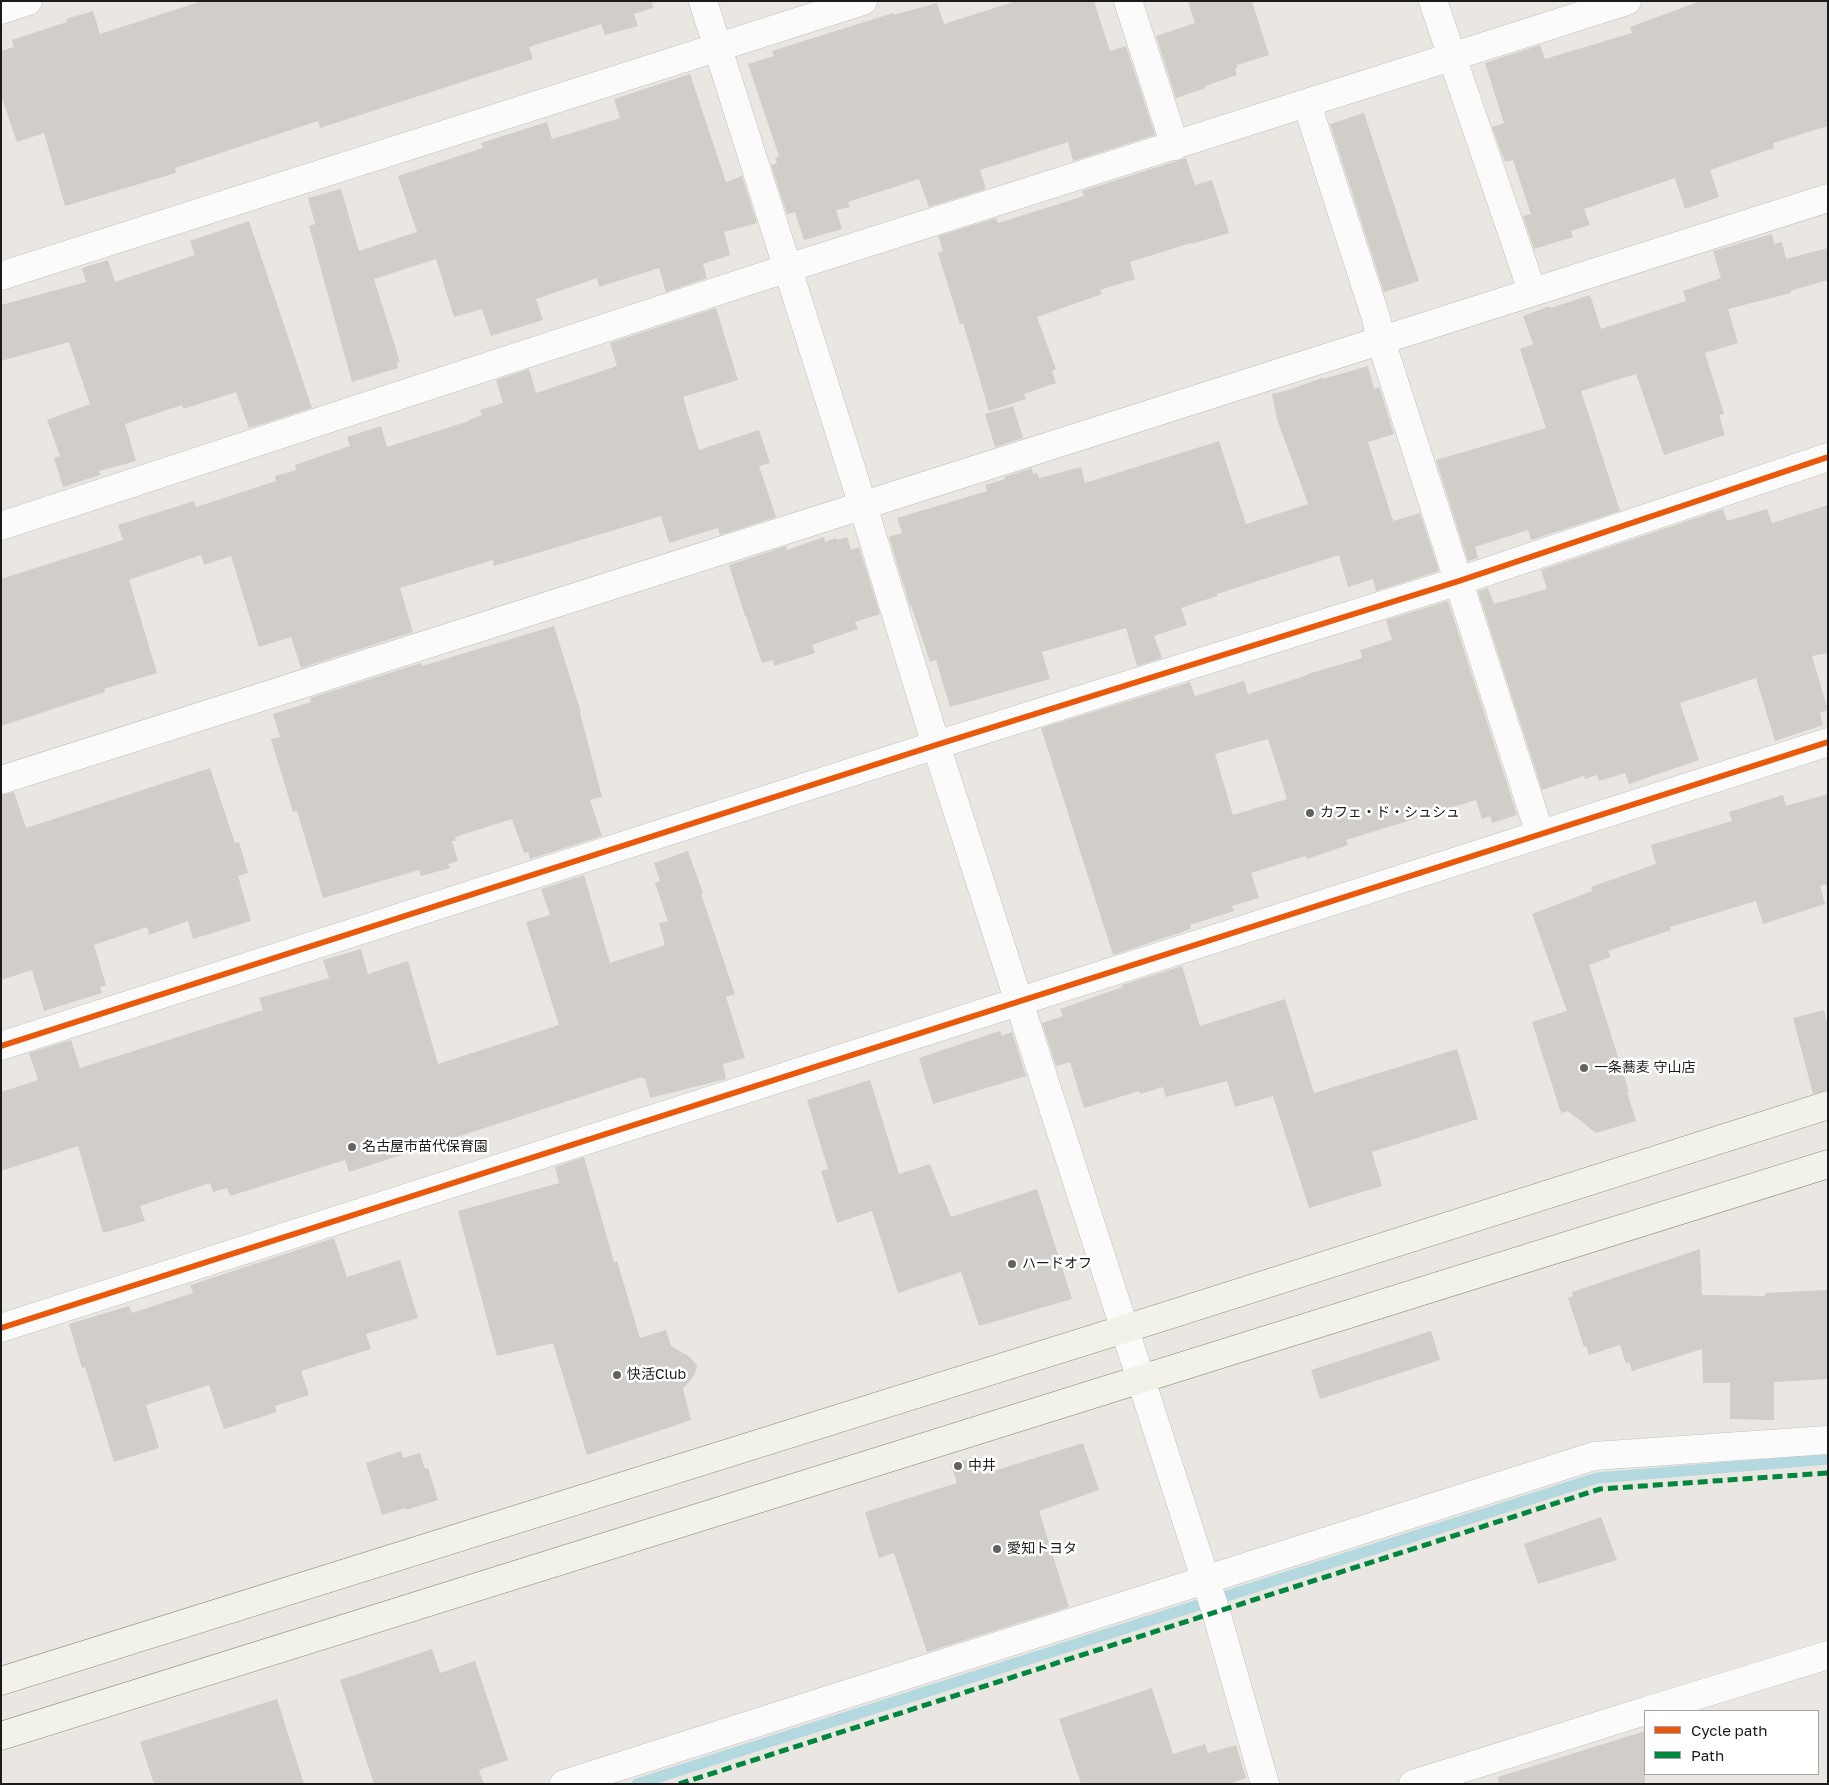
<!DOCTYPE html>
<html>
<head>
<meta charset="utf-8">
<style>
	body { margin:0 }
	#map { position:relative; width:1829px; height:1785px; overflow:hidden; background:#eae7e2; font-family:"Golos Text",sans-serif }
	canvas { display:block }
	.frame { position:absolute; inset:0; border:2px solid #1b1b1b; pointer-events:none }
	.legend { position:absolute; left:1644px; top:1710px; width:175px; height:65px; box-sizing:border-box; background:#fff; border:1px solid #a4a4a4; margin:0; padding:6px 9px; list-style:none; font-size:15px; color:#1b1b1b }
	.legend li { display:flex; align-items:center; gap:10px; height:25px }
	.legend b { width:25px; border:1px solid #a4a4a4 }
</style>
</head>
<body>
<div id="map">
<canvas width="1829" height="1785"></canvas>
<div class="frame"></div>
<ul class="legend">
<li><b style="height:6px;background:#e8590c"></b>Cycle path</li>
<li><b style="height:6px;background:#00873e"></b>Path</li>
</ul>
</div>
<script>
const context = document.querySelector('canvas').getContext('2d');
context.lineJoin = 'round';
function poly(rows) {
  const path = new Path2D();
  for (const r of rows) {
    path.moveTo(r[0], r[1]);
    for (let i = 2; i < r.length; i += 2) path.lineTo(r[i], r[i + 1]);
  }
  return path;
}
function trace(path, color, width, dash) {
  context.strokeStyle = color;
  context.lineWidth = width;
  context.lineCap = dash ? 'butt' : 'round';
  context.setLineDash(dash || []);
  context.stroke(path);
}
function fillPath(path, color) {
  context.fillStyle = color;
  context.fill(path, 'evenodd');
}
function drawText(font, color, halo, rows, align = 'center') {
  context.font = font + ' "Golos Text","Noto Sans JP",sans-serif';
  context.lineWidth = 5;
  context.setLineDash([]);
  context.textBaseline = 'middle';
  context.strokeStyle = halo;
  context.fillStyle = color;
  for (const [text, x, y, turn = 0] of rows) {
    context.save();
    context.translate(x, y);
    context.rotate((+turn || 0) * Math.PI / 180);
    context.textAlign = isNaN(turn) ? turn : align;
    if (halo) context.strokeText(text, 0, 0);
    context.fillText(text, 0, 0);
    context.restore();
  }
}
trace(poly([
	[637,1784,1597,1478,1828,1459]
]), '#b3d8e0', 11);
fillPath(poly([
	[202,1,652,1,653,8,634,14,638,26,605,35,601,24,529,47,533,59,320,128,318,121,175,168,176,173,65,206,44,133,17,142,1,95,1,51,14,47,12,40,67,22,66,19,93,11,100,34],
	[1016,1,1094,1,1110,51,1126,46,1155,135,1073,161,1068,142,980,170,986,189,929,207,919,179,848,202,850,207,836,210,842,229,804,240,795,212,787,214,771,165,777,163,775,158,779,156,748,64,774,56,772,51,893,13,894,15,937,3,944,24],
	[1188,1,1252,1,1269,55,1237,65,1237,68,1235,69,1237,75,1205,86,1206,88,1176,98,1156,36,1195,23],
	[1701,1,1828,1,1828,126,1773,143,1774,148,1710,170,1719,197,1685,209,1675,178,1584,209,1590,225,1571,231,1573,237,1534,249,1523,216,1531,214,1513,160,1505,162,1492,127,1504,123,1485,63,1540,45,1545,59,1632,33,1630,27],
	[690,74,726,182,742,176,757,223,724,232,730,255,703,264,707,278,666,292,659,268,599,287,597,278,536,299,543,320,491,336,482,309,454,317,436,259,374,279,400,362,397,362,398,368,352,382,309,226,315,224,308,198,341,189,359,251,417,232,398,176,483,148,481,143,547,122,552,139,620,118,614,99],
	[1364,113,1419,281,1384,292,1330,124],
	[1186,158,1195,185,1212,180,1229,233,1191,244,1191,243,1130,262,1135,279,1100,290,1102,294,1037,317,1056,369,1052,371,1056,383,1024,394,1026,399,989,411,963,323,960,324,938,253,943,251,938,236,996,218,998,223,1084,196,1082,191],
	[249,221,312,408,249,428,236,392,183,409,182,405,125,424,136,461,99,471,100,475,63,487,54,458,60,456,47,420,90,404,69,342,1,361,1,305,86,282,82,268,108,260,115,282,195,255,190,241],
	[1772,234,1774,244,1782,242,1786,259,1828,248,1828,280,1790,291,1791,293,1728,309,1738,343,1705,353,1724,414,1719,415,1725,435,1664,455,1636,374,1581,391,1620,511,1531,540,1528,530,1475,547,1478,558,1468,561,1436,460,1546,428,1520,349,1533,344,1523,316,1550,306,1551,308,1590,295,1601,329,1686,301,1683,291,1721,278,1713,251],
	[716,308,738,380,683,397,699,450,759,430,770,463,759,466,776,517,720,535,718,528,669,543,661,516,494,566,493,560,400,588,413,632,301,668,291,637,259,647,231,556,204,565,201,555,129,580,157,673,104,689,105,692,1,726,1,579,123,540,118,525,194,501,196,507,276,481,275,476,296,470,295,465,350,446,347,437,381,426,387,447,469,421,468,420,482,415,480,410,503,403,496,380,529,369,536,393,617,366,610,343],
	[1368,366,1374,389,1379,387,1394,434,1368,442,1393,521,1420,513,1439,571,1376,591,1373,579,1348,587,1339,555,1217,594,1217,596,1181,608,1187,625,1154,636,1162,658,1137,666,1126,628,1042,652,1050,679,950,707,936,660,930,662,911,605,910,606,889,537,902,533,897,518,987,491,985,485,1005,479,1004,477,1032,468,1033,474,1037,473,1039,478,1081,467,1085,483,1219,441,1246,524,1308,504,1277,419,1272,394,1288,390,1322,378,1323,379],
	[1013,406,1023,438,995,447,985,414],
	[1828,505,1828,653,1812,656,1828,710,1820,713,1823,725,1775,741,1756,678,1680,703,1699,760,1629,784,1625,773,1599,781,1597,775,1585,779,1584,776,1542,790,1478,591,1488,588,1494,604,1547,589,1541,570,1723,509,1727,521,1767,509,1772,523],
	[824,537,825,542,836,538,837,540,847,537,851,550,859,547,880,614,855,622,858,629,812,645,815,653,774,666,773,660,762,663,746,616,745,616,729,565,786,546,787,550],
	[1448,601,1517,815,1492,823,1490,816,1482,819,1476,800,1346,840,1348,845,1307,859,1305,856,1251,873,1259,898,1232,906,1234,911,1190,925,1191,929,1113,955,1041,728,1190,682,1195,696,1244,681,1248,694,1308,675,1308,674,1362,658,1360,650,1392,640,1386,620],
	[1268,739,1287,799,1233,815,1215,754],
	[554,626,581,712,580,713,602,797,590,800,602,836,530,859,528,852,524,853,512,819,455,837,456,841,452,841,458,861,448,864,450,868,421,876,419,870,323,898,297,811,293,812,271,739,280,737,273,714,311,702,310,698,421,663,422,666],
	[210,768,235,843,239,842,248,873,238,876,251,921,193,939,188,921,149,935,147,927,94,945,106,985,100,987,102,993,44,1011,32,970,1,980,1,795,14,792,26,828],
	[1828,794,1828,884,1820,886,1825,904,1763,924,1756,901,1670,927,1671,930,1608,951,1611,957,1589,965,1629,1092,1627,1092,1636,1121,1596,1133,1568,1111,1561,1113,1532,1022,1567,1011,1532,914,1592,891,1591,887,1656,864,1651,845,1732,821,1729,812,1783,795,1786,806],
	[688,851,703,893,701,894,735,994,726,997,745,1058,723,1064,726,1079,650,1098,645,1078,643,1079,642,1077,349,1172,345,1160,230,1196,227,1188,213,1192,210,1183,140,1206,145,1221,103,1233,78,1146,1,1171,1,1092,38,1080,29,1053,71,1040,80,1068,263,1010,259,998,329,978,323,960,361,949,368,974,408,961,438,1064,559,1025,526,922,550,915,541,889,584,875,610,963,665,945,659,923,668,921,655,883,660,881,654,863],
	[1182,966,1200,1026,1285,999,1314,1093,1457,1049,1478,1119,1372,1152,1382,1186,1309,1208,1273,1096,1235,1107,1227,1081,1166,1097,1163,1087,1140,1094,1139,1091,1084,1108,1070,1062,1056,1066,1042,1023,1063,1016,1060,1009,1123,987,1122,985],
	[1824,1010,1828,1027,1828,1090,1813,1094,1793,1018],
	[1000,1031,1002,1036,1012,1032,1026,1076,933,1104,919,1058],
	[870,1080,899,1174,930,1164,951,1217,1037,1189,1072,1299,979,1326,961,1272,898,1293,872,1211,837,1223,821,1171,828,1169,807,1100],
	[584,1157,614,1262,617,1261,640,1338,666,1330,671,1346,690,1357,697,1366,695,1374,683,1389,691,1420,587,1455,553,1343,497,1356,458,1211,559,1183,555,1167],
	[334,1238,347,1277,400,1260,418,1318,366,1334,371,1349,301,1371,309,1395,275,1406,277,1412,224,1429,209,1385,146,1405,159,1448,114,1462,85,1367,82,1368,69,1324,129,1306,132,1313,193,1293,190,1285],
	[1700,1249,1702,1295,1765,1296,1765,1293,1828,1290,1828,1379,1774,1382,1774,1420,1730,1419,1730,1383,1703,1383,1702,1349,1632,1371,1629,1362,1626,1364,1620,1345,1589,1355,1586,1346,1584,1347,1568,1298,1573,1296,1572,1292],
	[1431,1331,1440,1360,1320,1399,1311,1370],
	[1083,1443,1099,1490,1039,1511,1069,1607,927,1652,894,1553,879,1558,865,1512,957,1483,951,1465,978,1455,984,1474],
	[401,1451,403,1458,420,1453,425,1469,428,1468,438,1500,406,1510,405,1508,382,1515,366,1463],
	[1601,1517,1617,1560,1538,1584,1524,1544],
	[432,1649,440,1673,475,1661,508,1760,479,1770,484,1784,374,1784,340,1680],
	[1152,1688,1173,1754,1205,1744,1208,1753,1236,1745,1246,1778,1229,1784,1081,1784,1059,1719],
	[277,1699,304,1784,154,1784,140,1742],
	[1645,1731,1645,1784,1499,1784,1498,1777]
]), '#d1cdc9');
const street = poly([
	[703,1,863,506,936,745,1216,1612,1265,1784],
	[1128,1,1175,146],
	[1433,1,1532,291],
	[1,10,28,1],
	[1307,104,1376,318,1381,341,1540,834],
	[1,276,863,1],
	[1,526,788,268,1627,1],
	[1,780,1828,198],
	[1,1046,936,745,1459,581,1828,457],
	[1,1328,1828,742],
	[1646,1711,1828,1655],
	[564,1784,1594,1456,1828,1440],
	[1413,1784,1645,1711]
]);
const secondary = poly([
	[1,1681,1169,1315,1828,1105],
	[1,1736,1828,1164]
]);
trace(street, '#c2c1bf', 29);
trace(secondary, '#92937a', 29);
trace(street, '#fcfbfb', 28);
trace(secondary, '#f2f2e8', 28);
trace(poly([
	[679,1784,1600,1489,1828,1473]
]), '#00873e', 5, [10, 5]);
trace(poly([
	[1,1046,936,745,1459,581,1828,457],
	[1,1328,1828,742]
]), '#e8590c', 6);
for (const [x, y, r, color] of [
	[1310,813,5,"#636261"],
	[1584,1068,5,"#636261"],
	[352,1147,5,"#636261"],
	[1012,1264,5,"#636261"],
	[617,1375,5,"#636261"],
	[958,1466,5,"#636261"],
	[997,1549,5,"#636261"]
]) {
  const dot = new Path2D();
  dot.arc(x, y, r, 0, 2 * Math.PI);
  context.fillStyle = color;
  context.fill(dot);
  trace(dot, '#fff', 2);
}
drawText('14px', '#1b1b1b', '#fff', [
	["カフェ・ド・シュシュ",1320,813],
	["一条蕎麦 守山店",1594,1068],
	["名古屋市苗代保育園",362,1147],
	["ハードオフ",1022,1264],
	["快活Club",627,1375],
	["中井",968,1466],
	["愛知トヨタ",1007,1549]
], 'left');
</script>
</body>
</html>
